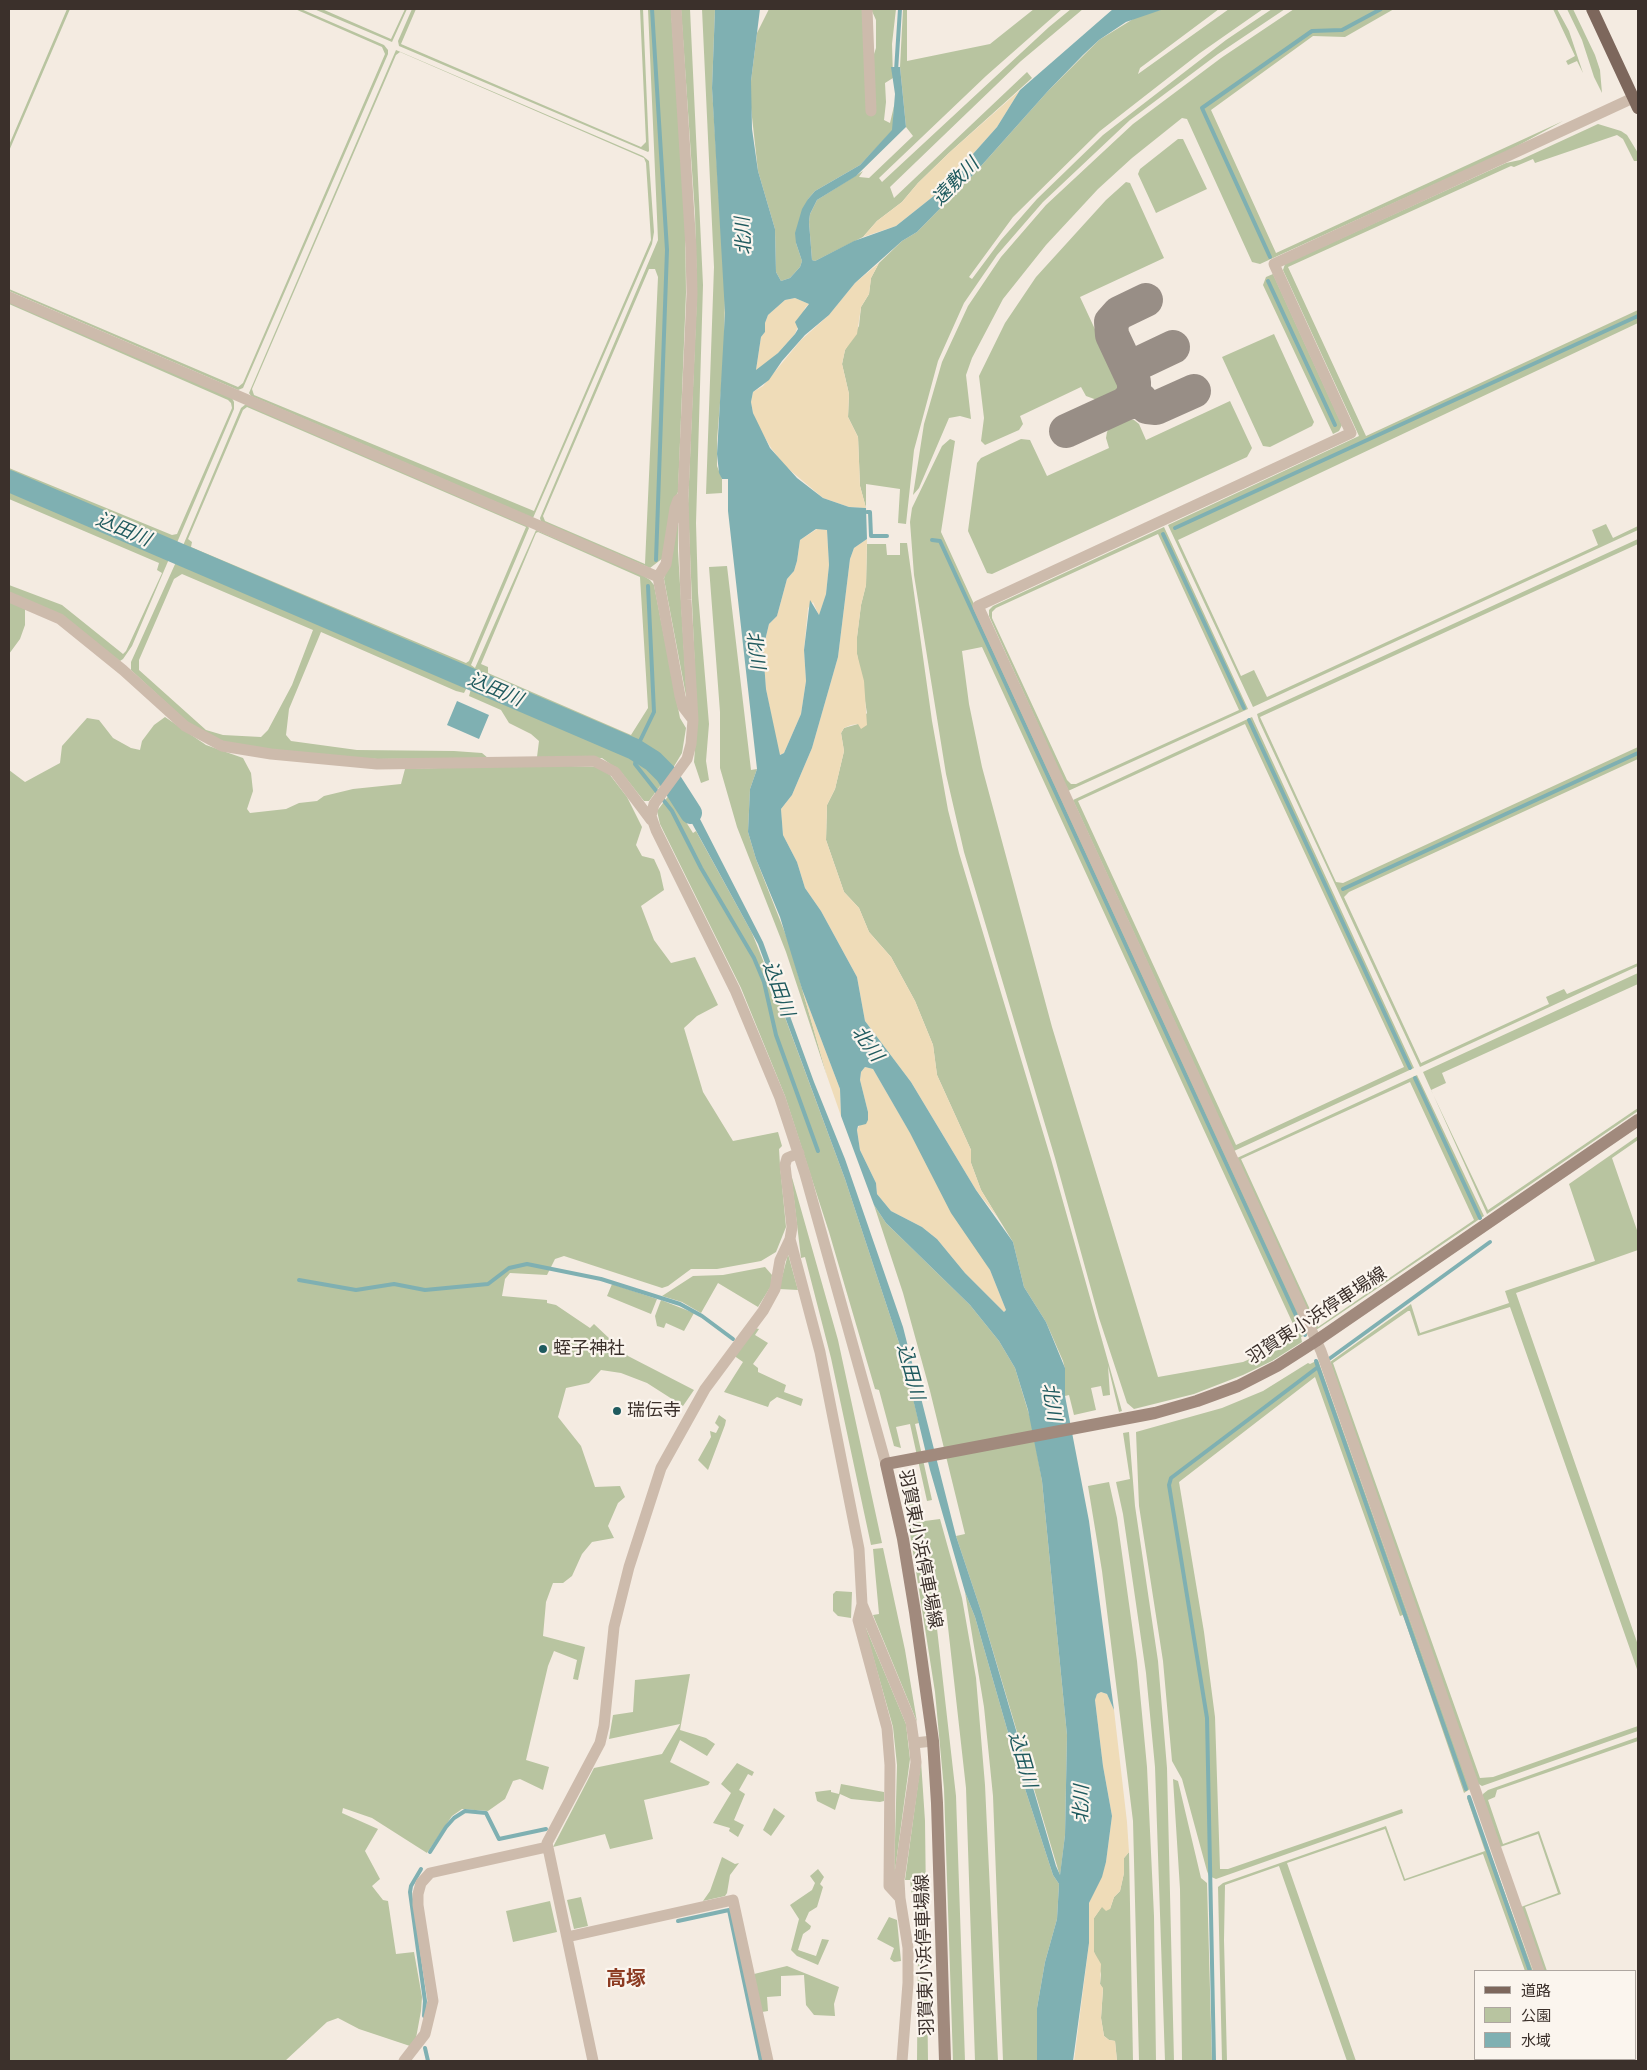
<!DOCTYPE html>
<html>
<head>
<meta charset="utf-8">
<style>
	body { margin:0 }
	#map { position:relative; width:1647px; height:2070px; overflow:hidden; background:#f4ebe1; font-family:"Noto Sans","Noto Sans JP",sans-serif }
	canvas { display:block }
	.frame { position:absolute; inset:0; border:10px solid #3b302b; pointer-events:none }
	.legend { position:absolute; left:1474px; top:1970px; width:162px; height:90px; box-sizing:border-box; background:#fbf5ee; border:1px solid #aea6a0; margin:0; padding:6px 9px; list-style:none; font-size:15px; color:#3b302b }
	.legend li { display:flex; align-items:center; gap:10px; height:25px }
	.legend b { width:25px; border:1px solid #aea6a0 }
</style>
</head>
<body>
<div id="map">
<canvas width="1647" height="2070"></canvas>
<div class="frame"></div>
<ul class="legend">
<li><b style="height:6px;background:#7d675c"></b>道路</li>
<li><b style="height:14px;background:#b8c4a0"></b>公園</li>
<li><b style="height:14px;background:#7fb0b2"></b>水域</li>
</ul>
</div>
<script>
const context = document.querySelector('canvas').getContext('2d');
context.lineJoin = 'round';
function fillPath(path, color) {
  context.fillStyle = color;
  context.fill(path, 'evenodd');
}
function poly(rows) {
  const path = new Path2D();
  for (const r of rows) {
    path.moveTo(r[0], r[1]);
    for (let i = 2; i < r.length; i += 2) path.lineTo(r[i], r[i + 1]);
  }
  return path;
}
function trace(path, color, width, dash) {
  context.strokeStyle = color;
  context.lineWidth = width;
  context.lineCap = dash ? 'butt' : 'round';
  context.setLineDash(dash || []);
  context.stroke(path);
}
function drawText(font, color, halo, rows, align = 'center') {
  context.font = font + ' "Noto Sans","Noto Sans JP",sans-serif';
  context.lineWidth = 4.5;
  context.setLineDash([]);
  context.textBaseline = 'middle';
  context.strokeStyle = halo;
  context.fillStyle = color;
  for (const [text, x, y, turn = 0] of rows) {
    context.save();
    context.translate(x, y);
    context.rotate((+turn || 0) * Math.PI / 180);
    context.textAlign = isNaN(turn) ? turn : align;
    if (halo) context.strokeText(text, 0, 0);
    context.fillText(text, 0, 0);
    context.restore();
  }
}
fillPath(poly([
	[67,9,70,9,9,151,9,145],
	[295,9,301,9,384,45,388,50,388,54,243,388,238,390,9,291,9,289,238,387,243,383,385,54,382,47],
	[314,9,322,9,391,39,405,9,407,9,392,42],
	[412,9,416,9,401,44,641,147,646,142,640,9,643,9,649,151,648,152,399,46,398,41],
	[648,9,671,9,685,215,686,293,678,492,672,505,663,558,650,568,541,522,540,518,658,240],
	[649,269,655,269,658,277,645,564,545,521,543,516],
	[681,9,690,9,703,285,696,523,698,593,709,724,706,761,709,780,701,783,694,762,697,721,688,505,697,294,695,214],
	[702,9,715,9,712,88,725,292,724,354,717,440,717,466,722,479,722,493,706,494,714,267],
	[769,9,865,9,871,63,876,48,876,20,871,9,896,9,892,44,893,78,885,83,886,102,884,120,890,123,894,106,893,130,860,165,815,191,808,199,796,243,802,261,800,267,790,278,781,281,776,272,775,229,758,171,751,108,751,81,757,33],
	[903,9,907,9,907,61,990,44,1034,9,1062,9,986,76,879,178,882,182,1049,27,1071,9,1083,9,1021,61,890,187,894,198,1027,72,1032,78,950,152,918,183,902,202,877,221,863,237,815,261,812,260,809,222,810,214,817,200,863,171,859,177,869,178,913,136,906,127,900,67],
	[1164,9,1219,9,1140,68,1138,74,1229,9,1263,9,1200,53,1100,131,1013,217,969,277,972,279,1001,240,1037,199,1103,135,1226,40,1272,9,1285,9,1218,54,1130,120,1043,202,997,255,964,303,938,361,914,450,906,524,898,523,900,489,866,484,866,508,860,486,858,437,848,417,849,394,842,364,845,350,859,326,861,307,869,294,871,278,879,263,902,241,917,232,973,175,1048,91,1099,40,1138,16],
	[1294,9,1394,9,1345,37,1313,36,1211,110,1276,253,1563,121,1510,150,1260,264,1252,262,1187,119,1182,118,1132,158,1098,189,1046,245,1003,299,972,358,966,375,971,419,960,416,949,418,919,488,913,495,924,424,942,362,968,306,1001,257,1046,205,1133,124,1221,58],
	[1553,9,1557,9,1569,31,1583,73,1577,61,1568,65,1566,61,1575,56],
	[1567,9,1573,9,1595,55,1600,70,1602,93,1594,77,1582,40],
	[396,50,643,156,649,161,654,232,652,244,533,518,251,396,249,393],
	[400,52,644,158,646,163,651,240,534,511,254,395,252,389,396,55],
	[1598,124,1621,131,1627,135,1638,153,1638,161,1634,161,1623,139,1617,135,1535,163,1533,159,1514,167,1511,166,1288,267,1366,436,1638,310,1638,323,1178,540,1241,676,1254,670,1267,697,1598,545,1592,530,1606,524,1613,538,1638,526,1638,530,1253,707,1168,525,1359,436,1283,270,1285,264,1506,163,1520,160],
	[1178,139,1183,139,1207,189,1156,213,1138,174,1140,169],
	[1126,182,1130,183,1164,258,1080,297,1119,381,1118,388,1114,393,1097,400,1086,396,1081,387,1020,416,1023,424,1019,430,985,445,981,441,984,418,979,376,1005,323,1036,277,1106,200],
	[1273,274,1342,425,1339,431,1333,434,1263,285,1266,277],
	[9,302,232,398,234,402,234,409,176,545,9,473,9,468,172,535,177,534,232,408,231,403,228,400,9,304],
	[1274,334,1314,422,1312,426,1270,447,1263,446,1222,357],
	[1230,401,1252,448,1247,457,992,574,987,573,968,531,977,463,981,458,1021,439,1030,440,1047,476,1109,448,1106,438,1107,432,1110,427,1127,419,1134,420,1139,424,1146,440],
	[246,404,527,525,529,528,471,665,475,668,536,530,639,573,650,580,654,585,680,718,686,728,682,753,673,768,656,755,631,740,182,548,241,408],
	[247,407,526,527,469,661,466,663,191,547,192,542,188,539,243,410],
	[538,532,640,577,648,708,631,735,488,673,488,667,481,664,536,533],
	[950,439,955,441,941,532,1308,1334,1301,1337,1302,1342,1272,1361,1243,1375,1194,1394,1134,1409,1127,1403,1099,1318,1055,1158,964,852,946,774,914,575,910,522,912,508,942,446],
	[982,647,1299,1337,1243,1362,1158,1377,1052,1027,982,767,969,704,962,651],
	[9,489,169,559,132,646,123,659,120,661,9,593,9,585,62,605,123,654,126,651,162,573,157,570,159,563,9,499],
	[678,507,678,551,687,701,664,579],
	[1164,527,1248,709,1068,791,989,616,989,610,993,606],
	[1158,534,1239,710,1076,784,1071,784,1067,780,992,618,992,612,996,608],
	[1638,539,1638,544,1260,717,1336,882,1343,883,1638,747,1638,759,1349,892,1344,897,1421,1063,1549,1004,1546,997,1564,989,1567,994,1638,963,1638,966,1420,1067,1259,721,1257,714],
	[900,543,907,543,932,721,948,810,959,853,1051,1159,1122,1411,1119,1412,1108,1366,1110,1395,1103,1396,1101,1386,1091,1388,1096,1410,1074,1415,1069,1395,1065,1396,1065,1369,1063,1361,1046,1322,1024,1287,1013,1242,981,1190,971,1163,971,1150,937,1075,933,1045,915,1001,891,957,869,932,859,908,844,892,826,840,827,805,835,789,844,751,841,733,844,728,858,724,867,713,857,654,857,637,861,605,866,585,867,544,886,544,887,555,900,555],
	[176,562,467,687,464,693,456,691,321,632,289,709,286,735,291,741,357,750,454,751,482,753,488,758,377,759,277,751,223,742,187,722,131,670,131,662],
	[182,574,313,630,292,685,268,730,261,737,223,735,206,730,139,670,139,660,174,579],
	[727,566,751,770,757,769,750,789,748,832,756,859,789,943,827,1076,786,952,737,827,720,768,720,712,709,567],
	[9,602,25,608,25,625,20,639,9,654],
	[471,689,622,751,649,768,663,782,649,801,644,801,621,772,602,758,537,757,539,741,531,734,509,723,501,710,469,696],
	[165,717,206,745,243,758,251,773,253,791,247,809,250,813,286,809,299,803,317,801,324,796,353,789,401,784,405,769,542,765,598,767,610,775,627,797,642,827,636,845,642,856,654,859,660,872,664,890,641,906,654,940,671,963,695,957,718,1005,697,1016,684,1028,703,1092,733,1141,778,1132,782,1146,779,1149,780,1165,786,1227,776,1252,761,1261,717,1269,691,1269,668,1286,662,1288,564,1256,555,1259,547,1275,510,1273,505,1279,502,1296,547,1300,547,1303,556,1305,590,1328,594,1324,628,1356,694,1390,683,1406,647,1383,621,1373,601,1370,589,1383,566,1388,558,1417,581,1446,595,1487,620,1486,625,1497,618,1503,608,1526,614,1538,592,1542,582,1554,572,1576,563,1583,553,1583,546,1602,543,1636,585,1647,578,1680,573,1679,577,1660,554,1651,548,1666,526,1760,549,1767,543,1790,520,1779,513,1781,505,1799,488,1811,462,1809,452,1816,427,1853,372,1818,343,1808,342,1813,378,1829,365,1851,380,1879,372,1886,383,1900,388,1901,396,1954,414,1952,422,1997,421,2011,416,2038,410,2046,359,2029,338,2018,327,2022,285,2061,9,2061,9,770,25,782,60,763,62,746,87,718,99,720,113,738,131,748,140,750,142,741,154,725],
	[1252,717,1414,1068,1234,1151,1073,800],
	[1245,724,1404,1067,1236,1145,1078,801],
	[669,795,693,833,696,831,752,933,773,985,845,1179,901,1349,919,1423,915,1424,932,1500,927,1501,910,1424,896,1427,901,1448,894,1446,879,1390,875,1389,829,1232,785,1096,741,988,660,824,657,811],
	[1638,973,1638,984,1442,1073,1446,1083,1431,1090,1488,1210,1638,1108,1638,1111,1487,1214,1423,1072],
	[1417,1075,1484,1216,1316,1330,1237,1158],
	[1410,1082,1474,1220,1318,1327,1241,1159],
	[1638,1136,1638,1140,1612,1158,1638,1233,1638,1250,1516,1293,1638,1645,1638,1672,1510,1307,1418,1336,1410,1311,1408,1311,1333,1363,1480,1778,1493,1777,1638,1726,1638,1731,1482,1786,1477,1783,1330,1362,1411,1304,1420,1333,1509,1303,1505,1291,1595,1261,1569,1184],
	[791,1174,838,1340,882,1543,871,1545,831,1358,805,1257,801,1258],
	[874,1205,886,1223,970,1305,999,1341,1015,1368,1032,1424,1042,1481,1067,1735,1065,1835,1060,1876,981,1611,956,1536,965,1534,930,1391,903,1293],
	[788,1254,798,1290,779,1289],
	[765,1267,772,1275,771,1286,758,1307,718,1283,701,1313,682,1302,662,1296,693,1276,723,1275],
	[612,1284,657,1299,651,1314,607,1296],
	[661,1300,694,1313,684,1331,666,1323,664,1328,657,1326,655,1316],
	[755,1328,759,1329,755,1335,768,1343,753,1364,758,1368,758,1372,786,1385,784,1392,803,1399,801,1406,777,1397,770,1402,768,1407,724,1392,743,1362,733,1355],
	[1318,1360,1470,1789,1464,1793,1403,1615,1400,1616,1315,1377,1179,1482,1204,1632,1215,1717,1220,1869,1228,1869,1402,1809,1403,1813,1216,1879,1209,1876,1207,1871,1182,1779,1172,1761,1163,1661,1139,1506,1136,1432,1222,1408,1263,1391,1308,1363,1310,1364],
	[719,1415,726,1420,725,1425,708,1470,698,1460,711,1437,710,1431,716,1433,719,1427,715,1423],
	[1129,1432,1135,1506,1158,1661,1167,1768,1174,2061,1165,2061,1155,1767,1146,1673,1123,1514,1116,1482,1130,1479,1123,1433],
	[908,1476,917,1522,940,1519,962,1598,976,1678,985,1785,998,2061,975,2061,966,1788,946,1609,935,1611,956,1796,965,2061,953,2061,944,1789,935,1692,902,1482],
	[1109,1482,1117,1518,1137,1661,1147,1767,1154,1916,1156,2061,1139,2061,1133,1821,1102,1571,1088,1486],
	[883,1548,905,1650,917,1722,873,1615,879,1614,873,1549],
	[836,1591,852,1592,851,1618,838,1616,833,1611,833,1594],
	[965,1592,975,1617,1017,1764,1053,1875,1059,1884,1057,1919,1045,1962,1037,2008,1037,2061,1003,2061,993,1796,984,1707],
	[863,1621,906,1724,910,1759,894,1878,897,1765,893,1727],
	[690,1674,680,1730,706,1738,715,1744,707,1756,680,1740,670,1762,710,1782,708,1785,644,1800,653,1839,610,1849,605,1834,553,1847,594,1768,662,1754,680,1724,609,1739,613,1715,633,1712,635,1680],
	[1638,1737,1638,1741,1497,1790,1495,1797,1488,1800,1503,1844,1539,1831,1561,1894,1525,1907,1547,1971,1544,1971,1521,1907,1558,1893,1538,1834,1500,1847,1482,1798,1483,1794,1488,1790],
	[921,1761,925,1821,928,2061,917,2061,918,1948,910,1880,905,1880],
	[737,1763,754,1772,752,1776,748,1774,739,1790,745,1794,734,1820,744,1825,738,1837,729,1831,730,1828,713,1823,731,1793,721,1784],
	[1173,1779,1178,1781,1201,1878,1207,1883,1212,2061,1182,2061,1180,1889],
	[841,1784,884,1792,884,1801,880,1802,851,1799,840,1794,835,1810,817,1801,815,1792,831,1790,831,1792,839,1794],
	[1470,1797,1533,1971,1525,1971,1483,1854,1404,1881,1385,1829,1287,1863,1356,2061,1347,2061,1279,1866,1225,1885,1224,1940,1227,2061,1222,2061,1218,1887,1223,1883,1386,1826,1405,1879,1485,1851,1467,1798],
	[774,1808,785,1816,771,1836,763,1830],
	[1129,1852,1133,2061,1117,2061,1115,2041,1109,2040,1104,2036,1101,2018,1103,1989,1100,1984,1101,1974,1094,1952,1094,1918,1102,1906,1110,1909,1114,1897,1120,1891,1124,1873,1124,1858],
	[722,1857,735,1864,739,1863,730,1875,727,1893,725,1896,703,1901,710,1891],
	[818,1869,824,1877,820,1884,823,1887,817,1907,809,1912,805,1921,811,1926,810,1929,803,1934,798,1950,816,1956,822,1939,829,1940,818,1965,797,1956,791,1950,799,1919,790,1905,812,1890,815,1883,810,1876],
	[581,1897,588,1926,574,1929,567,1900],
	[550,1901,557,1932,513,1942,506,1911],
	[889,1917,897,1920,901,1961,894,1962,890,1959,894,1948,877,1939],
	[787,1966,839,1987,834,2004,835,2016,814,2015,806,2005,804,1975,781,1976,781,1996,767,1997,768,2011,762,2012,754,1974]
]), '#b8c4a0');
fillPath(poly([
	[1020,90,997,127,940,191,896,226,863,237,877,221,902,202,918,183,950,152],
	[879,263,871,278,869,294,861,307,857,334,845,350,842,364,849,394,848,417,858,437,860,486,866,508,849,507,823,498,785,466,771,448,758,426,753,413,751,402,753,392,763,386,801,340,829,315,855,283],
	[795,298,809,304,805,308,795,334,778,353,758,370,756,370,761,337,765,332,765,323,768,315,785,300],
	[817,529,827,530,829,565,826,594,819,616,813,602,808,608,804,650,806,681,801,714,784,753,779,755,766,689,763,649,769,624,777,616,787,579,794,571,797,561,800,540],
	[867,539,866,585,861,605,857,637,857,654,864,681,867,725,861,729,858,724,851,725,844,728,841,733,844,751,835,789,827,805,826,840,844,892,859,908,869,932,891,957,915,1001,933,1045,937,1075,971,1150,971,1163,981,1190,998,1218,976,1190,911,1082,865,1021,857,977,821,911,805,888,797,862,783,835,781,809,792,795,812,748,838,657,850,559,854,548],
	[802,989,840,1089,841,1116,827,1076],
	[865,1067,873,1069,990,1270,1006,1310,1004,1312,965,1273,937,1239,922,1227,891,1211,877,1194,876,1183,860,1150,857,1130,859,1126,868,1120,868,1112,860,1080,861,1072],
	[1101,1692,1107,1694,1114,1710,1127,1822,1129,1852,1124,1858,1124,1873,1120,1891,1114,1897,1110,1909,1106,1911,1102,1907,1094,1918,1094,1952,1101,1964,1100,1984,1103,1988,1101,2018,1104,2036,1109,2040,1115,2041,1117,2061,1074,2061,1089,1943,1089,1903,1101,1877,1106,1862,1112,1816,1103,1766,1095,1700,1097,1694]
]), '#efdcb8');
fillPath(poly([
	[715,9,760,9,751,81,752,129,758,171,775,229,776,272,781,281,790,278,800,267,802,261,796,243,795,233,802,209,808,199,815,191,860,165,892,130,895,94,891,67,900,67,906,127,856,176,817,200,810,214,809,222,812,260,815,261,854,241,896,226,940,191,997,127,1020,90,1113,9,1164,9,1126,22,1099,40,1083,55,1048,91,973,175,917,232,902,241,855,283,829,315,805,335,782,361,769,380,753,392,751,402,753,413,770,448,797,478,823,498,849,507,866,508,867,539,854,548,850,559,838,657,812,748,792,795,781,809,783,835,797,862,805,888,821,911,857,977,865,1021,911,1082,976,1190,1013,1242,1024,1287,1046,1322,1065,1368,1065,1396,1089,1521,1114,1710,1107,1694,1101,1692,1097,1694,1095,1700,1103,1766,1112,1816,1106,1862,1102,1877,1089,1903,1089,1943,1073,2061,1037,2061,1037,2008,1045,1962,1057,1919,1059,1884,1053,1875,1017,1764,975,1617,965,1592,930,1470,901,1349,845,1179,758,944,688,816,671,792,680,780,763,942,814,1082,845,1159,903,1327,956,1536,981,1611,1056,1866,1060,1875,1065,1835,1067,1735,1042,1481,1028,1410,1015,1368,999,1341,970,1305,886,1223,874,1205,841,1116,840,1089,802,989,780,917,756,859,748,832,750,789,757,769,728,511,728,479,722,479,719,473,717,454,725,313,712,88],
	[795,298,809,304,795,322,798,329,795,334,778,353,756,370,761,337,765,332,765,323,768,315,785,300],
	[816,529,827,530,829,565,826,594,819,615,810,600,804,650,806,681,801,714,784,753,780,755,766,689,763,649,769,624,777,616,787,579,794,571,797,561,800,540],
	[865,1067,873,1069,910,1133,951,1213,990,1270,1006,1310,1004,1312,965,1273,937,1239,922,1227,891,1211,877,1194,876,1183,860,1150,857,1130,858,1126,866,1124,868,1120,868,1112,860,1080,861,1072],
	[457,701,489,715,479,739,447,725]
]), '#7fb0b2');
trace(poly([
	[652,9,667,250,656,560],
	[896,71,900,9],
	[1270,257,1202,108,1312,31,1342,30,1381,9],
	[1268,281,1335,425],
	[867,512,870,512,871,536,887,536],
	[1175,528,1638,316],
	[1163,534,1244,708],
	[932,540,940,541,1305,1335],
	[648,586,654,712,639,743,635,764,672,811,701,868,754,958,764,982,776,1035,818,1151],
	[1249,720,1410,1068],
	[1343,889,1638,753],
	[1415,1078,1480,1218],
	[299,1280,356,1290,394,1284,425,1290,488,1284,509,1268,527,1264,601,1279,680,1304,702,1316,733,1339],
	[1329,1359,1490,1242],
	[1318,1367,1466,1789],
	[1469,1797,1530,1971],
	[430,1852,446,1827,454,1818,465,1811,486,1813,499,1839,546,1829],
	[421,1869,411,1886,410,1892,425,2001,424,2016],
	[678,1921,729,1910,761,2061],
	[425,2048,428,2061],
	[1561,2059,1562,2061],
	[1214,2061,1207,1718,1169,1485,1171,1478,1318,1367,1316,1361]
]), '#7fb0b2', 4);
trace(poly([
	[9,481,634,749,653,761,666,774,691,813]
]), '#7fb0b2', 22);
trace(poly([
	[1132,377,1135,365,1173,347],
	[1125,404,1140,399,1147,407,1156,408,1194,391],
	[1066,431,1125,404,1130,399,1134,394,1134,382,1112,335,1111,322,1119,313,1146,300]
]), '#988e86', 34);
trace(poly([
	[676,9,691,248,692,294,683,496,686,600,693,720,691,744,687,759,654,804,651,816,656,830,735,990,780,1098,805,1174,886,1464],
	[867,9,871,111],
	[9,297,658,577],
	[683,496,678,500,675,508,666,564,658,577,680,696,683,707,693,720],
	[9,597,60,619,123,670,185,726,222,746,271,754,377,764,594,761,615,772,651,820],
	[790,1239,820,1352,859,1549,862,1604,858,1620,887,1728,890,1765,889,1886,900,1898,908,1948,908,1983,902,2061],
	[862,1604,911,1722,914,1743,933,1741],
	[900,1898,899,1880,916,1762,914,1743],
	[567,1937,733,1900,768,2061],
	[1539,1971,1321,1351,978,606,1351,433,1274,264,1633,98],
	[1570,2059,1571,2061],
	[404,2061,425,2034,433,2001,418,1905,418,1894,421,1883,430,1873,547,1847],
	[593,2061,547,1843,600,1743,604,1726,614,1627,629,1567,661,1468,705,1389,763,1311,775,1289,780,1260,790,1239,792,1227,785,1165,787,1158,799,1153]
]), '#cdbbac', 11);
trace(poly([
	[945,2061,937,1803,933,1741,915,1612,903,1539,886,1464,1155,1413,1197,1401,1238,1386,1277,1366,1316,1341,1638,1120]
]), '#a18a7d', 12);
trace(poly([
	[1592,9,1638,108]
]), '#7d675c', 12);
for (const [x, y, r, color] of [
	[543,1349,5,"#1f5a5e"],
	[617,1411,5,"#1f5a5e"]
]) {
  const dot = new Path2D();
  dot.arc(x, y, r, 0, 2 * Math.PI);
  context.fillStyle = color;
  context.fill(dot);
  trace(dot, '#fbf5ee', 2);
}
drawText('18px', '#3b302b', '#fbf5ee', [
	["羽賀東小浜停車場線",1317,1316,-33],
	["羽賀東小浜停車場線",920,1549,79],
	["羽賀東小浜停車場線",925,1955,-92]
]);
drawText('18px', '#3b302b', '#fbf5ee', [
	["蛭子神社",553,1349],
	["瑞伝寺",627,1411]
], 'left');
drawText('italic 19px', '#1f5a5e', '#fbf5ee', [
	["遠敷川",956,182,-46],
	["北川",744,236,-93],
	["込田川",123,530,23],
	["北川",755,650,83],
	["込田川",495,690,23],
	["込田川",778,989,70],
	["北川",867,1044,54],
	["込田川",910,1372,75],
	["北川",1051,1402,81],
	["込田川",1022,1760,74],
	["北川",1082,1804,-89]
]);
drawText('bold 20px', '#8c3b22', '#fbf5ee', [
	["高塚",626,1979]
]);
</script>
</body>
</html>
